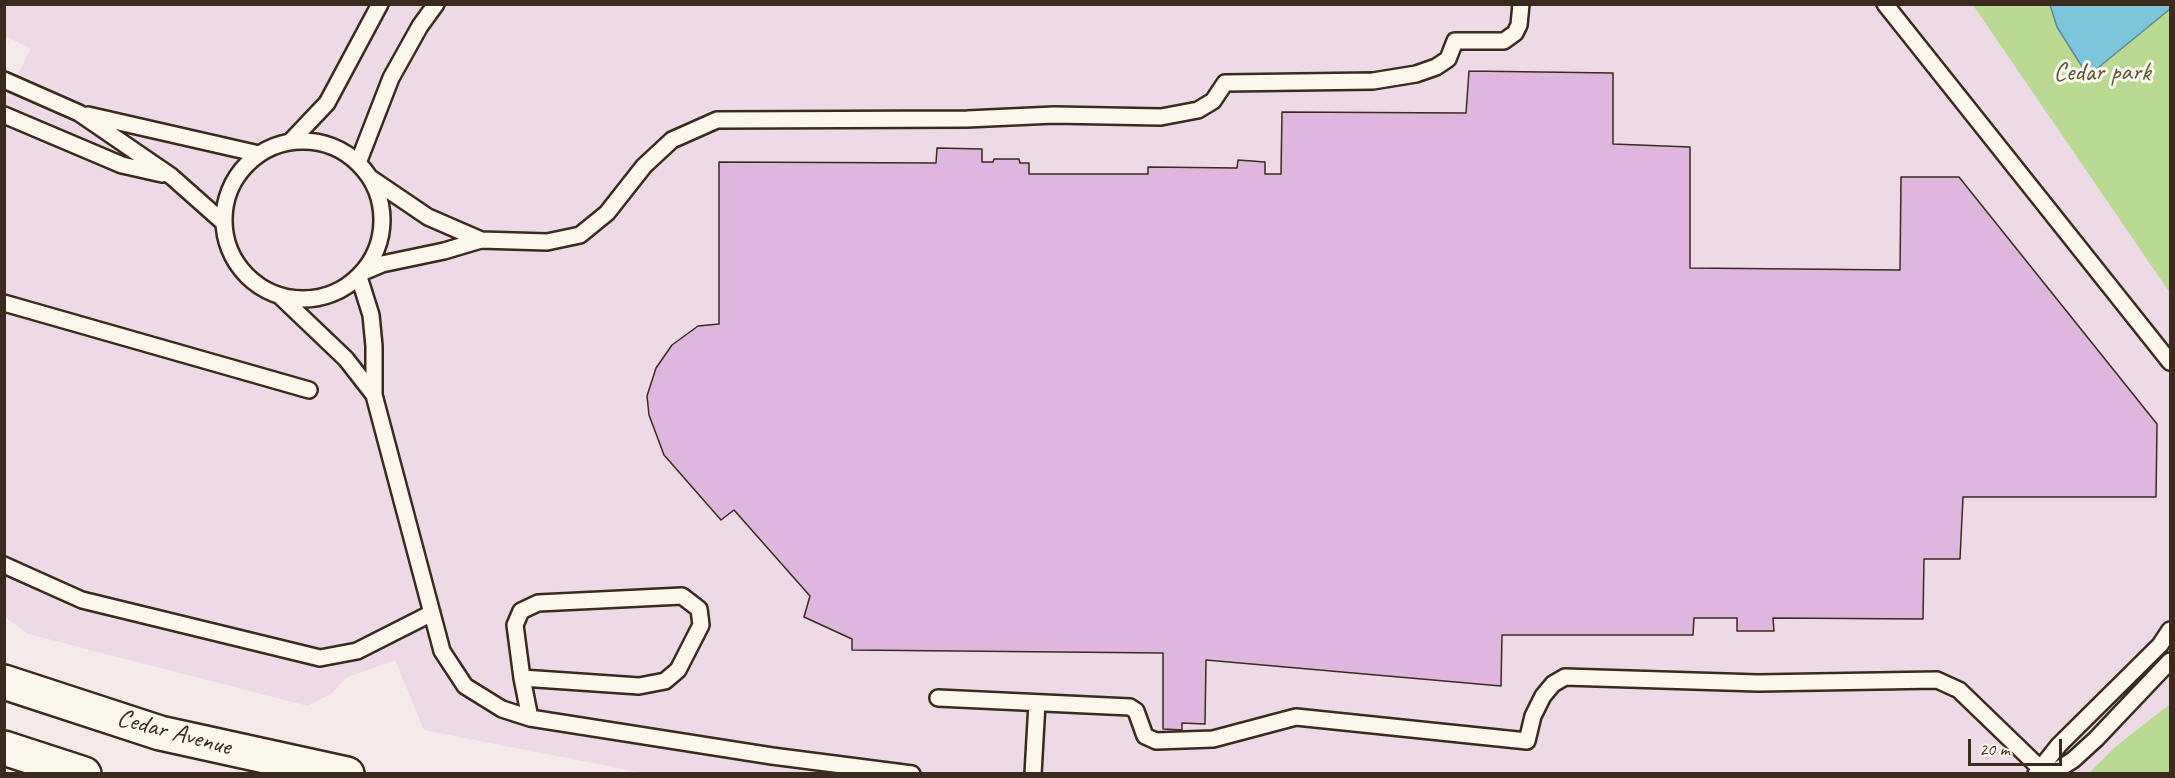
<!DOCTYPE html>
<html>
<head>
<meta charset="utf-8">
<style>
	body { margin:0 }
	#map { position:relative; width:2175px; height:778px; overflow:hidden; background:#f5eae9; font-family:Caveat,sans-serif }
	canvas { display:block }
	.frame { position:absolute; inset:0; border:6px solid #3b2a1e; pointer-events:none }
	.scale { position:absolute; left:1968px; top:739px; width:94px; height:27px; box-sizing:border-box; border:3px solid #3b2a1e; border-top:0; padding-left:8px; font-size:18px; line-height:21px; white-space:nowrap; color:#3b2a1e; -webkit-text-stroke:4px #fbf7ec; paint-order:stroke }
</style>
</head>
<body>
<div id="map">
<canvas width="2175" height="778"></canvas>
<div class="frame"></div>
<div class="scale">20 m</div>
</div>
<script>
const context = document.querySelector('canvas').getContext('2d');
context.lineJoin = 'round';
function fillPath(path, color) {
  context.fillStyle = color;
  context.fill(path, 'evenodd');
}
function poly(rows) {
  const path = new Path2D();
  for (const r of rows) {
    if (r.length === 3) {
      path.moveTo(r[0] + r[2], r[1]);
      path.arc(r[0], r[1], r[2], 0, 2 * Math.PI);
      continue;
    }
    path.moveTo(r[0], r[1]);
    for (let i = 2; i < r.length; i += 2) path.lineTo(r[i], r[i + 1]);
  }
  return path;
}
function trace(path, color, width, dash) {
  context.strokeStyle = color;
  context.lineWidth = width;
  context.lineCap = dash ? 'butt' : 'round';
  context.setLineDash(dash || []);
  context.stroke(path);
}
function drawText(font, color, halo, rows, align = 'center') {
  context.font = font + ' Caveat,sans-serif';
  context.lineWidth = 6;
  context.setLineDash([]);
  context.textBaseline = 'middle';
  context.strokeStyle = halo;
  context.fillStyle = color;
  for (const [text, x, y, turn = 0] of rows) {
    context.save();
    context.translate(x, y);
    context.rotate((+turn || 0) * Math.PI / 180);
    context.textAlign = isNaN(turn) ? turn : align;
    if (halo) context.strokeText(text, 0, 0);
    context.fillText(text, 0, 0);
    context.restore();
  }
}
fillPath(poly([
	[5,5,2170,5,2170,773,643,773,424,730,395,660,346,678,331,694,308,706,28,634,5,617,4,99,31,49,5,36]
]), '#eedae6');
fillPath(poly([
	[1973,5,2170,5,2170,293],
	[2170,704,2170,773,2089,773,2115,747]
]), '#bad992');
const water = poly([
	[2050,5,2170,4,2170,9,2088,76,2057,27,2050,5]
]);
fillPath(water, '#7dc5dd');
trace(water, '#638791', 1.5);
const building = poly([
	[1469,71,1613,73,1613,144,1690,147,1690,268,1900,270,1901,177,1959,177,2157,424,2156,497,1963,497,1960,559,1924,559,1923,619,1773,618,1774,631,1737,631,1737,618,1694,618,1693,635,1502,635,1501,686,1206,660,1205,724,1182,723,1182,730,1163,729,1163,653,852,650,852,639,804,617,810,596,734,510,721,520,664,455,649,415,647,396,656,368,672,345,698,326,719,324,719,162,936,163,937,148,982,149,982,162,993,162,994,159,1019,159,1020,163,1029,163,1029,174,1148,174,1148,167,1237,168,1238,160,1265,162,1265,174,1281,174,1282,112,1466,113,1469,71]
]);
fillPath(building, '#deb6de');
trace(building, '#3b2a1e', 1.5);
const lane = poly([
	[1885,4,2170,362],
	[4,80,79,113,171,176,224,223],
	[4,115,122,165,162,174],
	[88,115,259,154],
	[303,220,79],
	[290,142,327,103,380,4],
	[358,163,391,78,420,26,436,4],
	[372,179,428,217,481,240],
	[363,272,382,264,444,251,481,240,547,242,580,235,607,213,644,166,672,140,717,120,967,119,1054,115,1161,117,1198,110,1213,101,1225,83,1373,81,1416,74,1436,67,1448,59,1455,41,1504,41,1515,33,1519,25,1521,4],
	[359,277,371,315,374,346,374,395,442,651,465,686,502,709,530,718,772,756,912,774],
	[280,296,346,359,374,395],
	[4,303,309,390],
	[4,565,82,600,320,658,357,651,432,613],
	[522,678,639,686,665,681,678,670,701,625,699,609,682,596,538,603,521,611,515,625,522,678,530,718],
	[938,698,1130,707,1136,711,1145,736,1156,741,1213,739,1296,717,1527,741,1533,716,1543,696,1553,684,1565,677,1758,683,1937,680,1959,690,2046,774],
	[1033,774,1037,703],
	[2036,774,2059,745,2160,645,2170,630],
	[2051,774,2073,760,2096,739,2170,661]
]);
const secondary = poly([
	[4,682,160,733,347,774],
	[4,748,84,774]
]);
trace(lane, '#3b2a1e', 20);
trace(secondary, '#3b2a1e', 38);
trace(lane, '#fbf7ec', 15);
trace(secondary, '#fbf7ec', 33);
drawText('26px', '#5b563b', '#fbf7ec', [
	["Cedar park",2102,73]
]);
drawText('26px', '#3b2a1e', '#fbf7ec', [
	["Cedar Avenue",174,733,15]
]);
</script>
</body>
</html>
